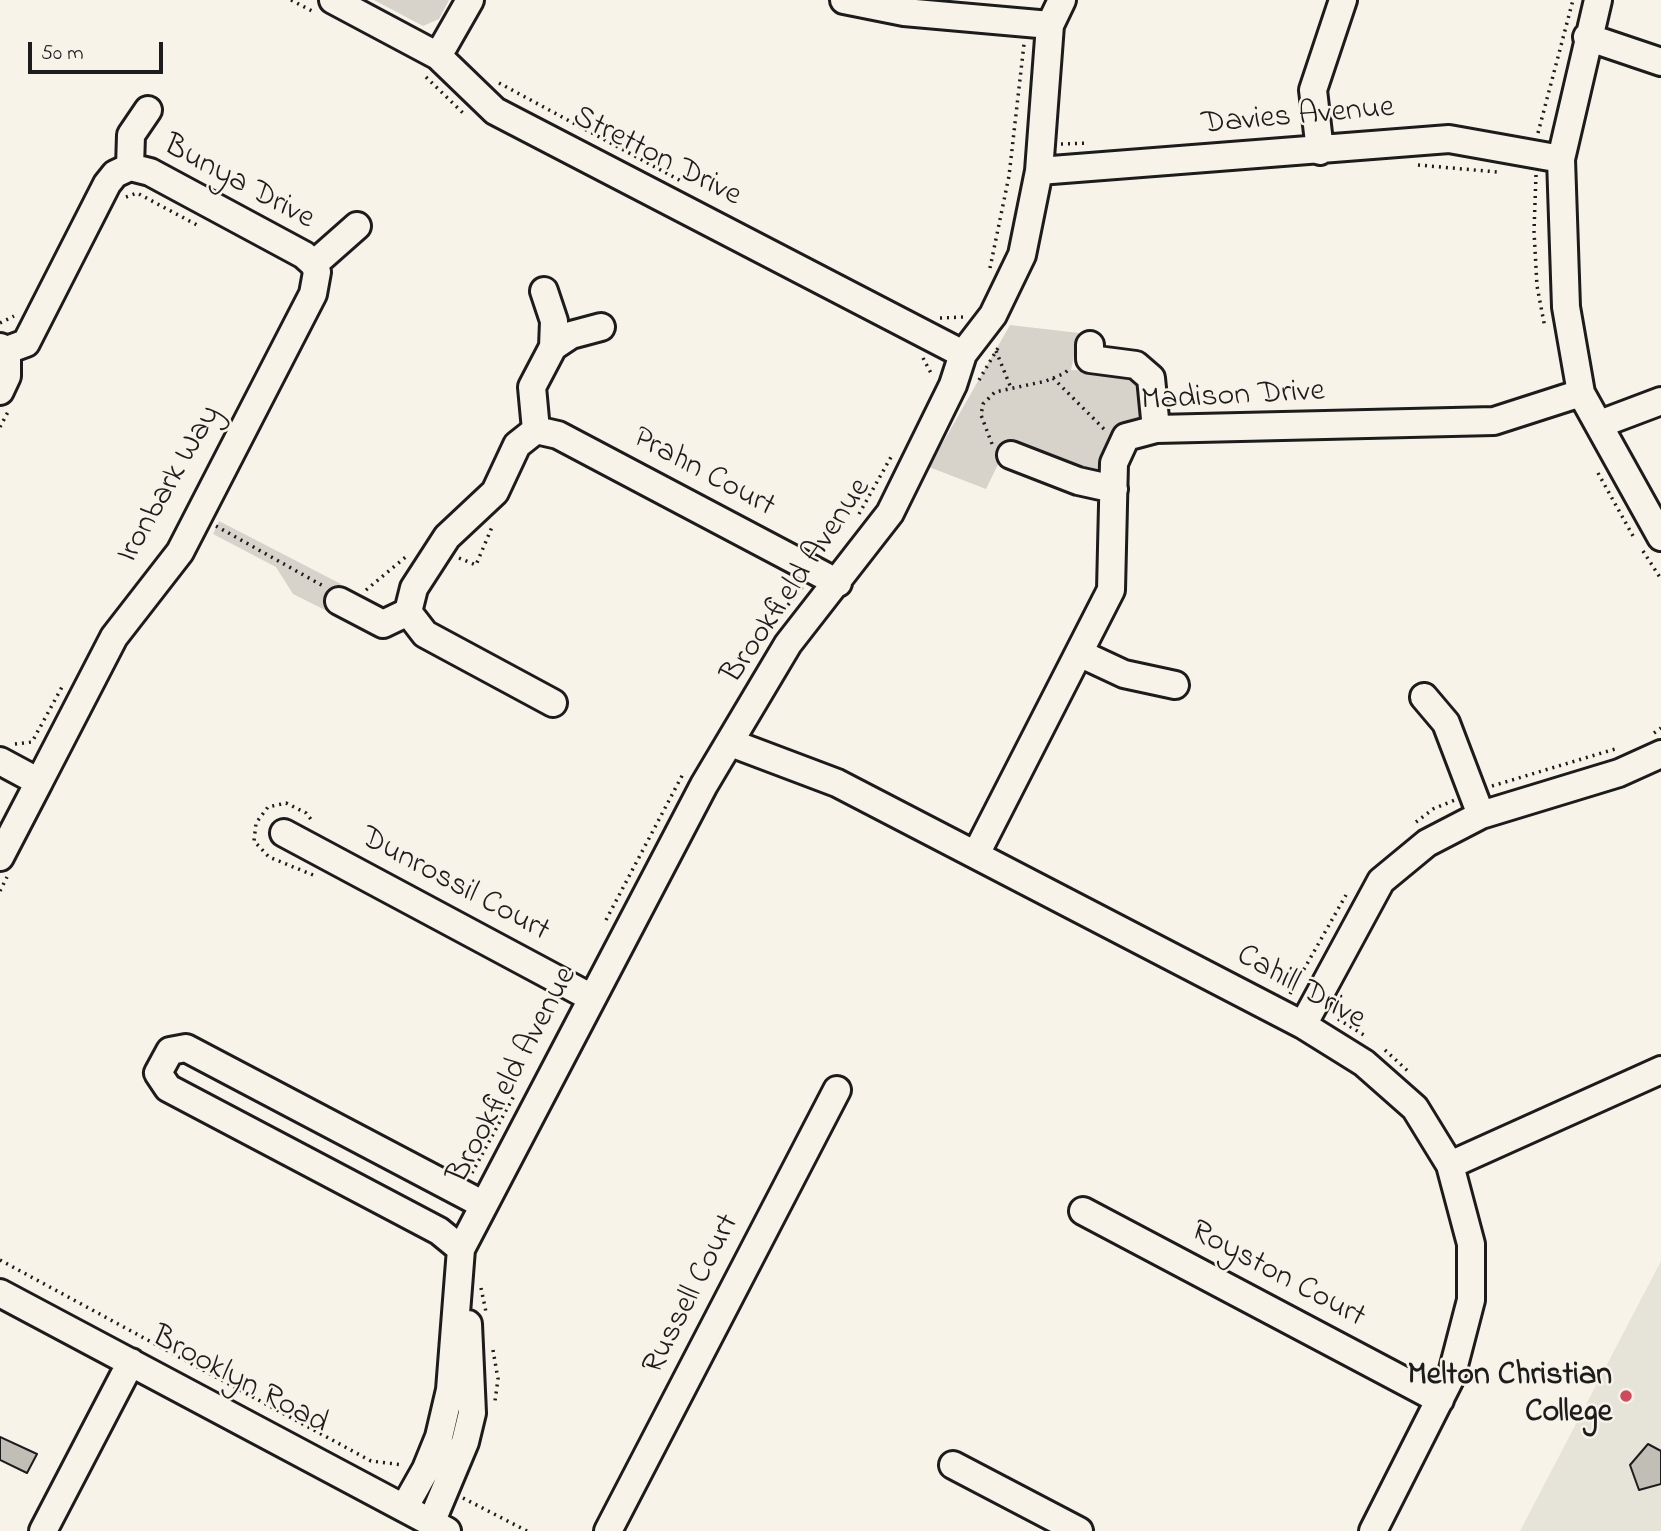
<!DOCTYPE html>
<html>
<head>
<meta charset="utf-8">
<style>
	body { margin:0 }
	#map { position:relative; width:1661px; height:1531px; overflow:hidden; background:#f7f3e8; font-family:"Indie Flower",sans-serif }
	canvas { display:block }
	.scale { position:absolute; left:28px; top:42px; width:135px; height:32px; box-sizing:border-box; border:4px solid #1c1c1c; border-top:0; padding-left:9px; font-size:21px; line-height:24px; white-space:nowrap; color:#1c1c1c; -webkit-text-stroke:5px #f7f3e8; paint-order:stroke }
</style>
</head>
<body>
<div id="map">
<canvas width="1661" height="1531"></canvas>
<div class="scale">50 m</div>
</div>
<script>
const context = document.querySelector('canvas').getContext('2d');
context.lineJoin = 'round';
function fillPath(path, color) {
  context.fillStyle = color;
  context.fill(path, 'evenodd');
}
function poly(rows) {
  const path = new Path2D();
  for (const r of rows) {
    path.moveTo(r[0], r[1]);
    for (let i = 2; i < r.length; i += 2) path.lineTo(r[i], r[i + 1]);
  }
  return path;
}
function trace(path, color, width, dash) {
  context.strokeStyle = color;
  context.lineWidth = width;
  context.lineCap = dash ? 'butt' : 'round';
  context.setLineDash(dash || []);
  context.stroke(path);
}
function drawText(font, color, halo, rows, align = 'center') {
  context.font = font + ' "Indie Flower",sans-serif';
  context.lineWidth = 5;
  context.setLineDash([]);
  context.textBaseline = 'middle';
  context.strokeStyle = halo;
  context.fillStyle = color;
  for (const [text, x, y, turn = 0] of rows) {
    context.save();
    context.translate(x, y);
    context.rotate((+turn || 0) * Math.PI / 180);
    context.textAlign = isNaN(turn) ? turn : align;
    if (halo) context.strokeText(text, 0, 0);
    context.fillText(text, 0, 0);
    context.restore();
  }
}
fillPath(poly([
	[1661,1261,1661,1531,1520,1531]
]), '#e6e3d9');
fillPath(poly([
	[374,0,449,0,439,19,423,26],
	[1010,325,1079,333,1071,370,1143,373,1147,416,1111,435,1103,481,1007,446,986,489,929,467],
	[219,521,341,584,327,611,293,594,276,567,213,534]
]), '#d7d3cb');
const building = poly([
	[0,1437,37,1454,27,1473,0,1460,0,1437],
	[1648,1444,1661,1451,1661,1484,1639,1490,1630,1465,1648,1444]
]);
fillPath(building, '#c0beb5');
trace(building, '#1c1c1c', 2);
const minor = poly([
	[333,0,438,56,495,111,963,354],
	[844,0,904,12,1050,25],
	[1598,0,1561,159,1566,307,1581,393,1661,537],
	[1587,37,1661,62],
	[438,56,470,0],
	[1320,151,1313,90,1343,0],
	[130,167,131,135,148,110],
	[1039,171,1449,139,1561,159],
	[314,264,357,226],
	[544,291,554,321,553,347],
	[1090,345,1090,359,1136,365,1151,378,1156,429],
	[0,347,7,350,26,343,107,184,115,174,130,167,150,172,304,255,314,264,317,272,313,294,180,552,114,637,39,782,0,761],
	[0,391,7,376,7,350],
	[1600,424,1661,401],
	[536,430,532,387,553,347,571,335,601,327],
	[1011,455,1078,481,1114,489],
	[339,601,383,624,408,612],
	[1079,653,1124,674,1175,685],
	[1424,697,1446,723,1481,815],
	[553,703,425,634,408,612,414,588,447,537,495,492,517,445,536,430,558,435,838,583],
	[731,743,837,783,1303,1025,1364,1063,1415,1108,1450,1165,1471,1244,1471,1300,1451,1377,1373,1531],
	[284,833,592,998],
	[976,854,1111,590,1114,463,1126,437,1156,429,1494,421,1581,393],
	[0,857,39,782],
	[1303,1025,1381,881,1427,843,1481,815,1619,773,1661,754],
	[1450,1165,1661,1070],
	[1083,1211,1440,1400],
	[461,1249,439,1231,168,1088,158,1073,170,1051,186,1048,484,1205],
	[0,1293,447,1531],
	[953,1465,1079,1531],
	[404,1508,426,1469,439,1437,450,1390,461,1249,704,785,788,644,890,513,953,385,963,354,993,315,1022,255,1039,171,1050,25,1062,0],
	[431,1523,465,1442,472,1413,468,1324],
	[43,1531,131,1362],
	[608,1531,837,1090]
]);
trace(minor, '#1c1c1c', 32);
trace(poly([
	[291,0,314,12],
	[426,77,463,113],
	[499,83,683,182],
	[1538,133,1573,0],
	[1061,144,1088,143],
	[1418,165,1497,172],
	[1536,175,1534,231,1537,286,1545,328],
	[126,197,137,193,197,225],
	[990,268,1009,176,1024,44],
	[940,318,964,317],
	[0,323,14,316],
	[996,351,1011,388],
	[923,358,932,375],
	[1053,378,1106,431],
	[979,380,998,348],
	[0,427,9,410],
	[992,444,981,415,983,404,995,392,1046,381,1065,373,1070,368],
	[1598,473,1633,536],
	[859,514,891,457],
	[216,526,325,587],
	[1643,551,1661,579],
	[459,558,476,565,492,527],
	[366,590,408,555],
	[788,605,803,586],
	[1654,733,1661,728],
	[15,744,32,742,62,687],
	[1492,786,1615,749],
	[1416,822,1433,809,1455,800],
	[313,875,269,857,254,841,256,823,268,807,286,803,306,813,313,822],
	[0,891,7,877],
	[606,920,684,772],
	[1290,994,1346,895],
	[1338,1019,1367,1037],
	[1385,1050,1410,1073],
	[472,1173,515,1094],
	[0,1260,371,1461,403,1465],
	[481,1288,486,1312],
	[493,1350,498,1379,495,1401],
	[463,1498,527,1531]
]), '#1c1c1c', 3.5, [2, 5]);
trace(minor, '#f7f3e8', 26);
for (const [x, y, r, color] of [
	[1626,1396,7,"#d1495b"]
]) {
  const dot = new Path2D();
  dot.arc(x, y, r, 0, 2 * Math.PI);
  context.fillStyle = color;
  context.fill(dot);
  trace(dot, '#f7f3e8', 2.5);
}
drawText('32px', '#1c1c1c', '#f7f3e8', [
	["Davies Avenue",1298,118,-5],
	["Stretton Drive",656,158,27],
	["Bunya Drive",238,184,28],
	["Madison Drive",1233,398,-3],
	["Prahn Court",703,474,28],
	["Ironbark Way",171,485,-60],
	["Brookfield Avenue",798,582,-56],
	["Dunrossil Court",454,886,28],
	["Cahill Drive",1300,989,29],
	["Brookfield Avenue",514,1076,-62],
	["Royston Court",1277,1276,28],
	["Russell Court",693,1295,-63],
	["Brooklyn Road",239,1382,28]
]);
drawText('bold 32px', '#1c1c1c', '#f7f3e8', [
	["Melton Christian",1612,1378],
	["College",1612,1415]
], 'right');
</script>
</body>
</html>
